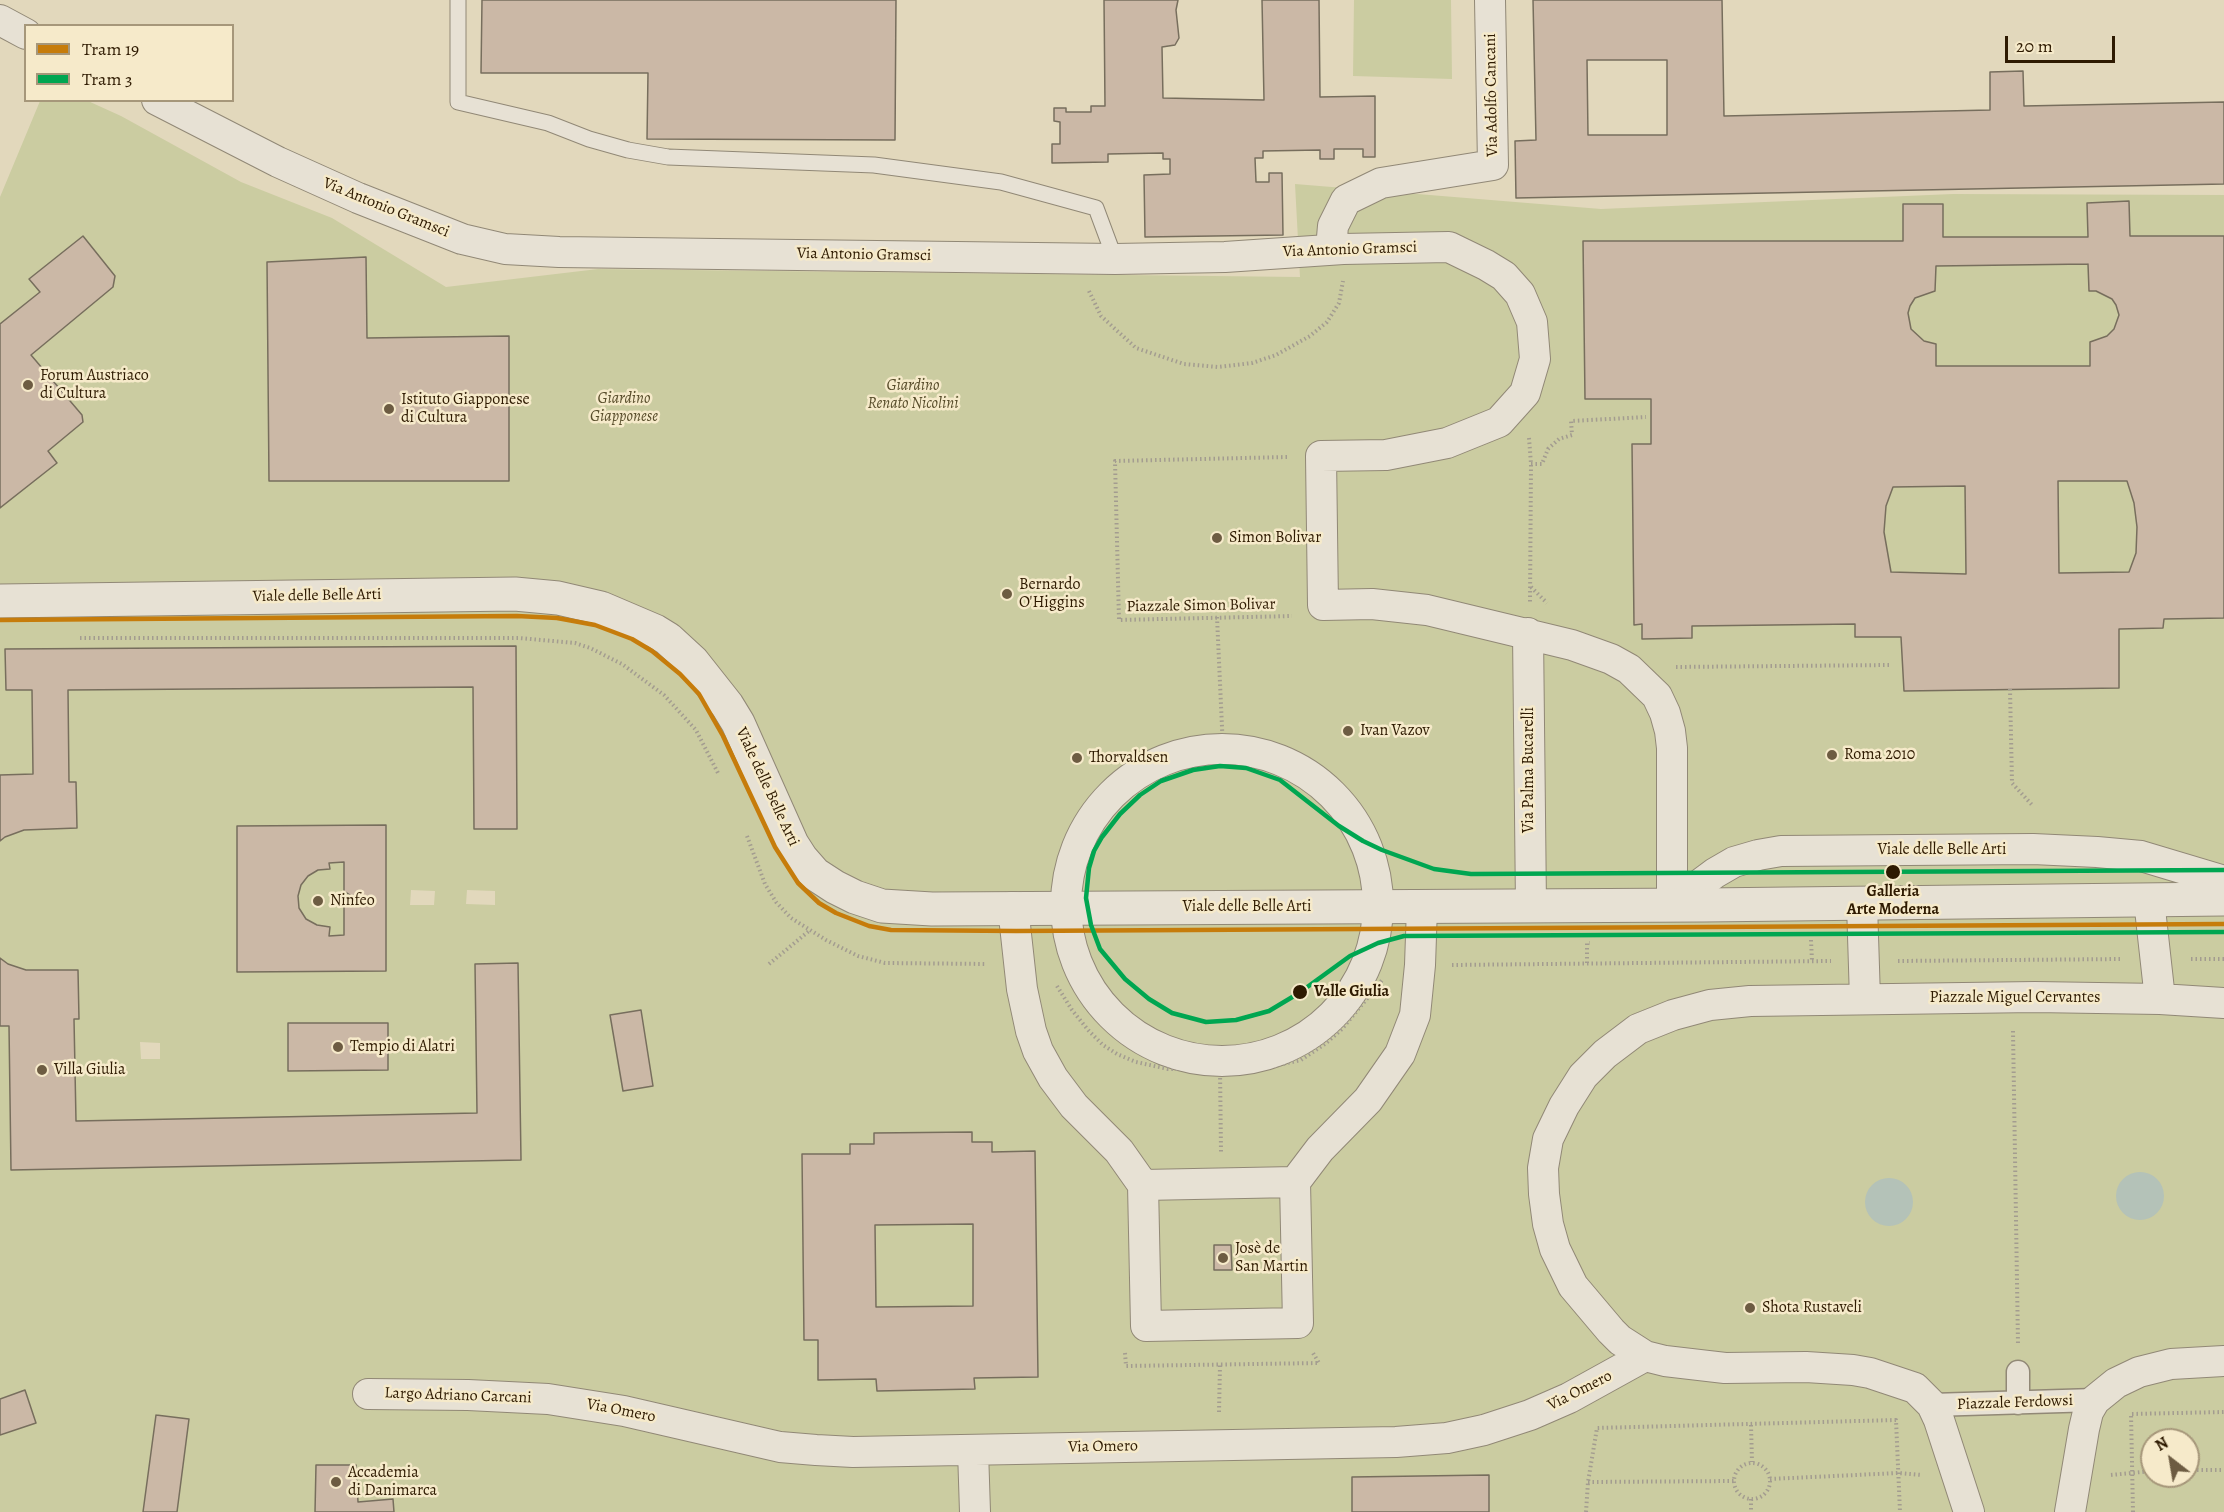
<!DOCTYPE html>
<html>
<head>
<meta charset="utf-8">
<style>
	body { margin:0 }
	#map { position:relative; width:2224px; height:1512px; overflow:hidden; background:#e2d8bc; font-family:Alegreya,serif }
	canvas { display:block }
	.legend { position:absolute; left:24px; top:24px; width:210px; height:78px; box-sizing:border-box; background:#f6eaca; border:2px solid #a6977a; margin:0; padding:8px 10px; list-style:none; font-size:18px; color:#2e1a01 }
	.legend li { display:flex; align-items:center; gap:12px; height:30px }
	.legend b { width:30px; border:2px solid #a6977a }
	.north { position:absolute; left:2140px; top:1428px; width:60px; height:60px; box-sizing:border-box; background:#f6eaca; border:2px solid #a6977a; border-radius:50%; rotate:329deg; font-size:16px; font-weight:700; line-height:24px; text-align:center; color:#2e1a01 }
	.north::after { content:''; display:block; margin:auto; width:21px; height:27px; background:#6d5c42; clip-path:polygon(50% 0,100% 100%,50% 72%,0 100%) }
	.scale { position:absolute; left:2005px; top:36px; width:110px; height:27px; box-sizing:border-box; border:3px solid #2e1a01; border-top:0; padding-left:8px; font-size:18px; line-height:21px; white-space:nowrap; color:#2e1a01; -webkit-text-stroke:4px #f6eaca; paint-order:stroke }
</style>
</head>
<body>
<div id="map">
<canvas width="2224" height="1512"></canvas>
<ul class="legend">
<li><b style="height:8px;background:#c67c0b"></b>Tram 19</li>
<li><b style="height:8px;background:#00a651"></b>Tram 3</li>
</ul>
<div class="north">N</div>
<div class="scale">20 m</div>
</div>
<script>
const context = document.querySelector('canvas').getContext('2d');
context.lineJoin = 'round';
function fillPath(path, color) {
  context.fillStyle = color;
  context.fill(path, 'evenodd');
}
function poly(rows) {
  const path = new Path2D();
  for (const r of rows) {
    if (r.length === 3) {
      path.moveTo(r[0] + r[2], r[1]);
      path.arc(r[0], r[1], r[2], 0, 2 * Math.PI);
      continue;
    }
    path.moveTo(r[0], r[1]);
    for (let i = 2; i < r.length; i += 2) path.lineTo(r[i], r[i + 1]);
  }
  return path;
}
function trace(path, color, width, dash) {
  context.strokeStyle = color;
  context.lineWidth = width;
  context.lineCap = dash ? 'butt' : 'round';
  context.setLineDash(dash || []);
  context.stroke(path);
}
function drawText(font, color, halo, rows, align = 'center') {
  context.font = font + ' Alegreya,serif';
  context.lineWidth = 5;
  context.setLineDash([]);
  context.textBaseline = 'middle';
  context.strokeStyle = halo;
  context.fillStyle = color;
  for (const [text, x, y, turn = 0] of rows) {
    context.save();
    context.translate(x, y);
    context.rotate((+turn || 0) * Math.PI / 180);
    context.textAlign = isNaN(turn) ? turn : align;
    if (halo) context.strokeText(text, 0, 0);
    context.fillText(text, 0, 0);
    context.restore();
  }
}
fillPath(poly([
	[1354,0,1451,0,1452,79,1353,76],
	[40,101,88,101,121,116,241,182,332,218,446,287,598,269,1300,277,1295,184,1601,209,1953,194,2224,195,2224,1512,0,1512,0,197],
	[411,890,435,891,434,905,410,905],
	[467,890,495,891,495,905,466,904],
	[140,1042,160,1043,160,1059,141,1059],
	[2152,1440,2188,1440,2188,1476,2152,1476]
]), '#cbcca1');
fillPath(poly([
	[2140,1196,24],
	[1889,1202,24]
]), '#b4c2b8');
const building = poly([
	[482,0,896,0,895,140,647,139,648,73,481,73,482,0],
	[1104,0,1178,0,1176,10,1179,38,1175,45,1162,47,1163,98,1264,100,1262,0,1319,0,1320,97,1375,96,1375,157,1363,157,1363,149,1334,149,1334,159,1320,159,1320,150,1263,151,1263,158,1255,158,1256,182,1269,182,1269,173,1282,173,1283,235,1145,237,1144,175,1170,174,1170,159,1163,159,1163,153,1108,154,1108,162,1052,163,1052,144,1060,144,1060,122,1054,121,1054,108,1066,108,1066,112,1091,112,1091,106,1105,106,1104,0],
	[1533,0,1722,0,1724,116,1990,110,1990,72,2023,71,2024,106,2224,102,2224,184,1516,198,1515,141,1536,140,1533,0],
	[1587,60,1667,60,1667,135,1588,135,1587,60],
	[2129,201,2130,236,2224,236,2224,618,2164,619,2163,628,2119,629,2119,688,1904,691,1901,637,1855,637,1855,624,1692,626,1692,638,1642,639,1642,624,1634,625,1632,444,1651,444,1651,399,1585,399,1583,241,1903,241,1903,204,1943,204,1943,237,2088,237,2087,203,2129,201],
	[2088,264,2089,291,2096,291,2112,299,2116,305,2119,315,2114,329,2107,336,2090,342,2090,366,1936,366,1936,344,1924,341,1911,329,1908,313,1910,306,1915,298,1935,291,1936,266,2088,264],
	[2058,481,2127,481,2134,503,2137,527,2136,553,2129,572,2059,573,2058,481],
	[1965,486,1966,574,1891,572,1884,532,1886,506,1893,487,1965,486],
	[83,236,115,276,113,287,31,355,82,415,83,422,48,451,57,463,0,508,0,324,40,292,29,279,83,236],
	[366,257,367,338,509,336,509,481,269,481,267,262,366,257],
	[516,646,517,829,474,829,473,687,68,690,69,782,76,782,77,828,24,830,5,837,0,841,0,775,33,774,32,690,6,690,5,649,516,646],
	[386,825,386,971,237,972,237,826,386,825],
	[344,862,344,891,350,895,351,899,349,903,344,906,344,935,329,936,330,927,317,925,306,919,299,908,298,896,301,885,308,876,318,870,330,869,329,863,344,862],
	[0,958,8,964,26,970,78,970,79,1019,74,1019,76,1121,477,1113,475,964,518,963,521,1160,11,1170,9,1026,0,1026,0,958],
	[641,1010,653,1086,623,1091,610,1015,641,1010],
	[288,1023,388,1023,388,1070,288,1071,288,1023],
	[972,1132,972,1142,992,1142,992,1152,1035,1151,1038,1377,974,1378,975,1389,877,1391,876,1379,818,1380,818,1340,804,1340,802,1154,850,1154,850,1144,874,1144,874,1133,972,1132],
	[973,1224,973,1306,876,1307,875,1225,973,1224],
	[1214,1245,1231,1245,1232,1270,1214,1270,1214,1245],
	[25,1390,36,1423,0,1435,0,1399,25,1390],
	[156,1415,189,1419,177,1512,143,1512,156,1415],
	[316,1465,356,1465,358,1502,393,1499,394,1512,315,1512,316,1465],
	[1489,1475,1489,1512,1352,1512,1352,1477,1489,1475]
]);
fillPath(building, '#cbb8a6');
trace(building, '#776e5d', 1.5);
const service = poly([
	[458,0,458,102,548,123,589,139,628,150,668,157,874,165,1001,182,1096,208,1115,259]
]);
const pedestrian = poly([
	[2018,1372,2018,1403],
	[1932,1405,2095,1400]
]);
const minor = poly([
	[0,20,26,34],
	[157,100,278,162,358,198,462,239,505,249,559,252,1115,259,1225,257,1343,249,1449,247,1486,265,1504,276,1520,294,1532,322,1535,359,1525,393,1499,422,1447,443,1386,455,1321,456,1323,605,1372,604,1427,610,1572,645,1611,659,1629,669,1657,696,1665,713,1670,731,1672,748,1672,905],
	[1331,249,1333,226,1346,200,1381,183,1493,165,1490,0],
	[1528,633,1531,906],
	[1222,905,156],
	[2149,900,2160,999],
	[1862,904,1865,999],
	[1672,905,1715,873,1734,862,1758,855,1781,851,2033,849,2097,852,2141,856,2224,881],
	[1013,907,1022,989,1031,1031,1038,1051,1053,1078,1074,1106,1119,1151,1143,1185,1146,1326,1298,1323,1295,1182,1320,1149,1368,1100,1400,1054,1415,1015,1420,965,1422,907],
	[1143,1185,1295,1182],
	[368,1394,468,1395,548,1399,624,1411,780,1447,816,1450,853,1452,1396,1442,1447,1438,1484,1430,1530,1415,1569,1398,1645,1356],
	[973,1450,975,1512],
	[1969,1512,1939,1420,1932,1405,1915,1388,1870,1373,1853,1370,1806,1367,1725,1368,1665,1361,1645,1356,1620,1340,1611,1331,1573,1286,1555,1249,1548,1224,1544,1194,1543,1168,1548,1139,1564,1106,1583,1076,1605,1054,1638,1029,1673,1015,1710,1005,1750,1001,2035,997,2160,999,2224,1003],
	[2070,1512,2084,1429,2088,1412,2095,1400,2116,1383,2139,1372,2171,1364,2224,1361]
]);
const tertiary = poly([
	[0,601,515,594,558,598,601,608,655,631,668,639,693,662,727,705,738,723,792,844,801,858,815,874,835,887,855,897,882,906,932,909,1704,905,2224,899]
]);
trace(service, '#918876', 17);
trace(pedestrian, '#918876', 25);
trace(minor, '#918876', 32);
trace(tertiary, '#918876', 35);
trace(poly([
	[1089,291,1101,316,1136,348,1184,364,1218,367,1252,363,1276,355,1310,336,1327,322,1339,303,1343,281],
	[1529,438,1531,464,1530,602],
	[1287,457,1115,461,1119,620,1292,616],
	[1531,464,1542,464,1548,449,1559,439,1572,435,1571,421,1646,417],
	[1531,587,1547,603],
	[1217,617,1223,749],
	[80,638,519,638,575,643,590,648,622,664,664,695,696,730,719,775],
	[1676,667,1890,665],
	[2010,689,2012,783,2033,806],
	[747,836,765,884,776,902,791,918,826,940,858,956,885,963,987,964],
	[1811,940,1812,961],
	[2191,959,2224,959],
	[1898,961,2123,959],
	[1587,963,1587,943,1590,943],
	[769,964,809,931],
	[1452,965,1831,961],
	[1057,986,1072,1010,1089,1031,1103,1045,1117,1054,1136,1062,1168,1069,1220,1069,1274,1066,1301,1060,1325,1044,1342,1029,1383,979],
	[2013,1031,2018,1344],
	[1220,1069,1221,1152],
	[1125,1353,1126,1366,1319,1363,1313,1353],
	[1219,1412,1220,1365],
	[1751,1425,1752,1462],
	[1752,1481,18],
	[2188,1470,2224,1470],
	[2111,1475,2152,1471],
	[1770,1479,1898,1473,1922,1475],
	[1588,1482,1734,1481],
	[1751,1499,1751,1512],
	[1586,1512,1588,1482,1597,1428,1896,1420,1900,1512],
	[2133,1512,2131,1414,2224,1412]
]), '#a39c90', 4, [1.5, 3]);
trace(service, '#e7e1d4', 15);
trace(pedestrian, '#e7e1d4', 22);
trace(minor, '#e7e1d4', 30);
trace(tertiary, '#e7e1d4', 33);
trace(poly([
	[0,620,517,616,557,618,595,625,632,639,652,651,680,674,699,694,723,736,775,847,798,883,819,903,836,913,869,926,891,930,1016,931,2224,924]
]), '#c67c0b', 4.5);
trace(poly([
	[2224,870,1471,874,1434,869,1382,850,1363,841,1339,826,1280,780,1246,768,1220,766,1193,770,1161,781,1140,795,1120,814,1102,837,1094,851,1089,868,1086,898,1091,925,1100,949,1125,979,1149,999,1172,1013,1206,1022,1236,1020,1269,1011,1299,993,1350,956,1378,943,1404,936,2224,932]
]), '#00a651', 4.5);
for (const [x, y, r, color] of [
	[28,385,6,"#6d5c42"],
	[389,409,6,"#6d5c42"],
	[1217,538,6,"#6d5c42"],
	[1007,594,6,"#6d5c42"],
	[1348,731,6,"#6d5c42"],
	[1832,755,6,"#6d5c42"],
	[1077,758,6,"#6d5c42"],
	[1893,872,8,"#2e1a01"],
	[318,901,6,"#6d5c42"],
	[1300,992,8,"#2e1a01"],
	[338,1047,6,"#6d5c42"],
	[42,1070,6,"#6d5c42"],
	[1223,1258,6,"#6d5c42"],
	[1750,1308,6,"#6d5c42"],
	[336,1482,6,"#6d5c42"]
]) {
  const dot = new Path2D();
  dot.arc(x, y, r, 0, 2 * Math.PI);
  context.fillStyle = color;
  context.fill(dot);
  trace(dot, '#f6eaca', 2);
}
drawText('16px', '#2e1a01', '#f6eaca', [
	["Via Adolfo Cancani",1492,95,-91],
	["Via Antonio Gramsci",386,208,22],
	["Via Antonio Gramsci",1350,250,-2],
	["Via Antonio Gramsci",864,255,1],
	["Viale delle Belle Arti",317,596,-1],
	["Piazzale Simon Bolivar",1201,606,-1],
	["Via Palma Bucarelli",1529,770,-90],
	["Viale delle Belle Arti",767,787,65],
	["Viale delle Belle Arti",1942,850],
	["Viale delle Belle Arti",1247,907],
	["Piazzale Miguel Cervantes",2015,998],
	["Via Omero",1580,1391,-27],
	["Largo Adriano Carcani",458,1396,2],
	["Piazzale Ferdowsi",2015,1403,-2],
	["Via Omero",621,1411,11],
	["Via Omero",1103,1447,-1]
]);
drawText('16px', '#2e1a01', '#f6eaca', [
	["Forum Austriaco",40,376],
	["di Cultura",40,394],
	["Istituto Giapponese",401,400],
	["di Cultura",401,418],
	["Simon Bolivar",1229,538],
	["Bernardo",1019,585],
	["O'Higgins",1019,603],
	["Ivan Vazov",1360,731],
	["Roma 2010",1844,755],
	["Thorvaldsen",1089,758],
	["Ninfeo",330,901],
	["Tempio di Alatri",350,1047],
	["Villa Giulia",54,1070],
	["Josè de",1235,1249],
	["San Martin",1235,1267],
	["Shota Rustaveli",1762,1308],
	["Accademia",348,1473],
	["di Danimarca",348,1491]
], 'left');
drawText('italic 16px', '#574c2a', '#f6eaca', [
	["Giardino",913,386],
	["Renato Nicolini",913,404],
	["Giardino",624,399],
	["Giapponese",624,417]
]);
drawText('bold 16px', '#2e1a01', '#f6eaca', [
	["Galleria",1893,892],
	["Arte Moderna",1893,910],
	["Valle Giulia",1314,992,"left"]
]);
</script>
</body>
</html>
